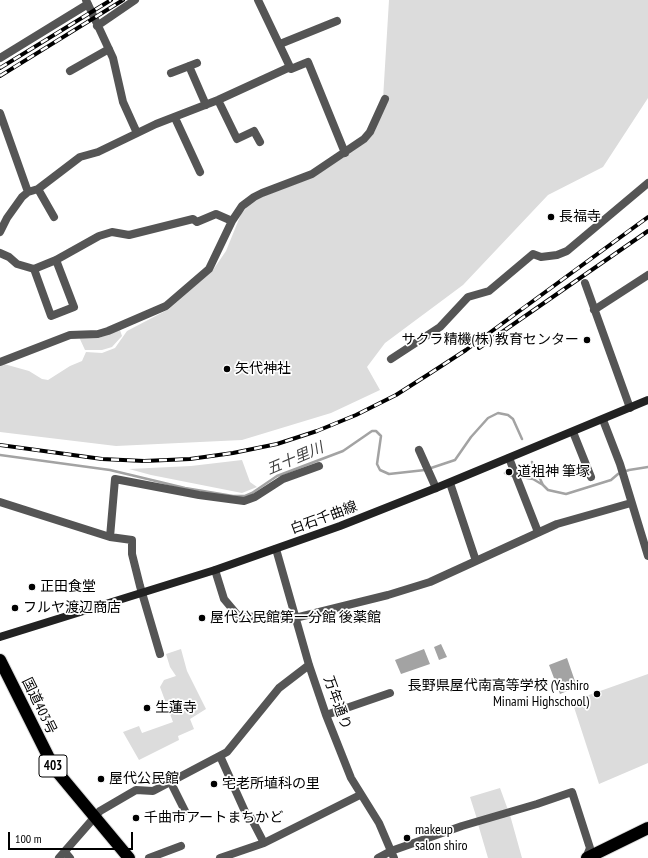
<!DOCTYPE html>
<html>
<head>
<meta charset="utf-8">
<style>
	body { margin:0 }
	#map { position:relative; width:648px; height:858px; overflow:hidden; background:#fff; font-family:"PT Sans Narrow",sans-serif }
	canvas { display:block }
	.scale { position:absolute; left:8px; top:832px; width:125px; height:18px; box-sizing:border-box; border:2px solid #000; border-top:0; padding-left:5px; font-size:12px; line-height:14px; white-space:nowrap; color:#000; -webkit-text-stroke:3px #fff; paint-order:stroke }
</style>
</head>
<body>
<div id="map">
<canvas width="648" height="858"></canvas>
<div class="scale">100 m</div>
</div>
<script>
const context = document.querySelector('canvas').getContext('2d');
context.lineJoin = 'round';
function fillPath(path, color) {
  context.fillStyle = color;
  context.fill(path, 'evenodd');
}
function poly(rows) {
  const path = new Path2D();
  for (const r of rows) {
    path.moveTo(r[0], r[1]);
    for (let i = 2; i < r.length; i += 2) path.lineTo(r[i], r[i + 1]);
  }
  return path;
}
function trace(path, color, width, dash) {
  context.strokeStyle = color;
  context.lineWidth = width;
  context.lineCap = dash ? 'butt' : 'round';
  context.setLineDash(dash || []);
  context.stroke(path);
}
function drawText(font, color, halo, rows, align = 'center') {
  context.font = font + ' "PT Sans Narrow","Noto Sans JP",sans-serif';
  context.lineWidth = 3.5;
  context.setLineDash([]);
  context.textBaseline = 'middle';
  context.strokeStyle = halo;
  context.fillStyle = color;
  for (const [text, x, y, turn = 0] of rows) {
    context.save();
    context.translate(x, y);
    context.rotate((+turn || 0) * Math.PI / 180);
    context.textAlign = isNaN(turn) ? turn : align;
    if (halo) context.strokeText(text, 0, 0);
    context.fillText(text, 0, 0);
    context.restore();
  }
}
fillPath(poly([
	[389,0,648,0,648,98,603,167,548,195,463,285,385,343,367,367,380,390,331,413,242,440,116,446,0,432,0,366,4,364,29,371,42,379,48,380,70,366,82,361,86,352,102,353,115,348,127,331,169,309,213,270,226,251,241,214,249,205,259,198,306,180,366,142,375,131,383,99],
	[120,330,122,336,112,347,102,350,85,350,79,337,99,338],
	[242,460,250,482,257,487,242,493,151,475,129,469,191,466],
	[181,649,187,671,206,709,190,719,194,729,178,736,179,740,139,760,123,732,139,726,142,733,173,722,160,687,164,680,176,676,170,667,166,654],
	[648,674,648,763,599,784,572,701],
	[500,788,508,810,477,819,470,797],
	[510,815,522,858,488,858,478,824]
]), '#dcdcdc');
fillPath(poly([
	[441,644,447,657,439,660,434,647],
	[424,649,430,664,401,674,395,660],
	[567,658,577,687,560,694,549,665]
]), '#a3a3a3');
trace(poly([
	[0,455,110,470,185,488,233,496,245,496,252,493,277,476,343,451,372,431,376,431,381,436,377,464,380,470,389,474,425,470,455,460,471,437,488,418,498,413,508,415,513,419,522,439],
	[532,462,543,485,548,490,566,494,611,480,618,474,629,470,648,467],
	[505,473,513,476],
	[521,477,533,479,543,485]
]), '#a3a3a3', 2.5);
const highway = poly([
	[0,660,54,768,129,858],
	[587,858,648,828]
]);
trace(highway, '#dbdbdb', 14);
trace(poly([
	[86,0,113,58,123,102,137,133],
	[258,0,290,67],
	[97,26,135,0],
	[280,44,337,21],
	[0,58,88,4],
	[189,66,206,105],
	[70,71,109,49],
	[171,73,197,63],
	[218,100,237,139,254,131,260,142],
	[0,113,28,192],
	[175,118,200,172],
	[38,189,54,217],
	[0,232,7,218,22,197,28,192,38,189,80,157,98,152,156,124,218,100,290,67,291,69,308,62,345,153],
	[0,253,9,257,17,264,34,269,56,260,99,236,112,232,129,235,193,219,197,222,216,214,232,221],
	[34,269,51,316,74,307,56,260],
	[585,283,630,408],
	[594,310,648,275],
	[391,359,440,327,468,297,489,291,533,254,541,257,557,255,567,251,648,183],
	[0,362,70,335,98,334,108,331,166,306,209,269,232,221,242,206,254,197,262,193,312,174,364,139,370,132,385,99],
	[603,420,620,464,648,556],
	[573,432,591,477],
	[419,450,436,488],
	[509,458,538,532],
	[450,483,476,561],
	[0,502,110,537,132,540,132,554,140,586,160,654],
	[110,537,115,479,199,495,244,501,255,497,283,479,319,466],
	[276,549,309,665,326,715,351,778,379,823,394,858],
	[215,570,224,599,240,618,268,615,292,615,299,617,388,595,430,582,557,524,631,503],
	[326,715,390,693],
	[220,756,247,816,250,816,264,843],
	[170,781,185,811],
	[65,852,70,858],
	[59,858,100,811,136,790,153,791,227,752,279,688,309,665],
	[149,858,181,846],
	[220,858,264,843,360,795],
	[378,858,391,851,462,826,537,804,572,792,590,848,586,858]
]), '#555', 8);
trace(poly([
	[0,637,215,570,340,526,436,488,648,400]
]), '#222', 8);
trace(highway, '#000', 12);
const rail = poly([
	[0,68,111,0],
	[0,76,123,0],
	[479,348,648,231],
	[0,445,102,459,144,461,190,459,233,453,277,444,317,431,356,415,396,395,429,374,466,350,648,217]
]);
trace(rail, '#000', 4);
trace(rail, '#fff', 2.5, [8]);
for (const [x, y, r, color] of [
	[551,217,4,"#000"],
	[587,340,4,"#000"],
	[227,369,4,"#000"],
	[509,472,4,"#000"],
	[32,587,4,"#000"],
	[15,608,4,"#000"],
	[202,618,4,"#000"],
	[597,694,4,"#000"],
	[147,708,4,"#000"],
	[101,779,4,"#000"],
	[214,784,4,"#000"],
	[136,818,4,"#000"],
	[407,838,4,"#000"]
]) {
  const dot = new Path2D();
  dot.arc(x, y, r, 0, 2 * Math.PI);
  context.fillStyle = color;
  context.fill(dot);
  trace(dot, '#fff', 1.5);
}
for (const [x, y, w] of [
	[53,766,28]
]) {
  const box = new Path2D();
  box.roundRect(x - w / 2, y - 11, w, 22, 3);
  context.fillStyle = '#fff';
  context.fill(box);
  trace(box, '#000', 1);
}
drawText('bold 13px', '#000', null, [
	["403",53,766]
]);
drawText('14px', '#000', '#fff', [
	["長福寺",559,217],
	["サクラ精機(株) 教育センター",579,340,"right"],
	["矢代神社",235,369],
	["道祖神 筆塚",517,472],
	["正田食堂",40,587],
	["フルヤ渡辺商店",23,608],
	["屋代公民館第一分館 後薬館",210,618],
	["長野県屋代南高等学校 (Yashiro",589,686,"right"],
	["Minami Highschool)",589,702,"right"],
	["生蓮寺",155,708],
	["屋代公民館",109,779],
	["宅老所埴科の里",222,784],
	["千曲市アートまちかど",144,818],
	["makeup",415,830],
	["salon shiro",415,846]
], 'left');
drawText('14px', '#000', '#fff', [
	["白石千曲線",324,518,-20],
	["万年通り",337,703,70],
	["国道403号",39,706,64]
]);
drawText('italic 15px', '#444', '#fff', [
	["五十里川",295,459,-23]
]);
</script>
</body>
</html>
